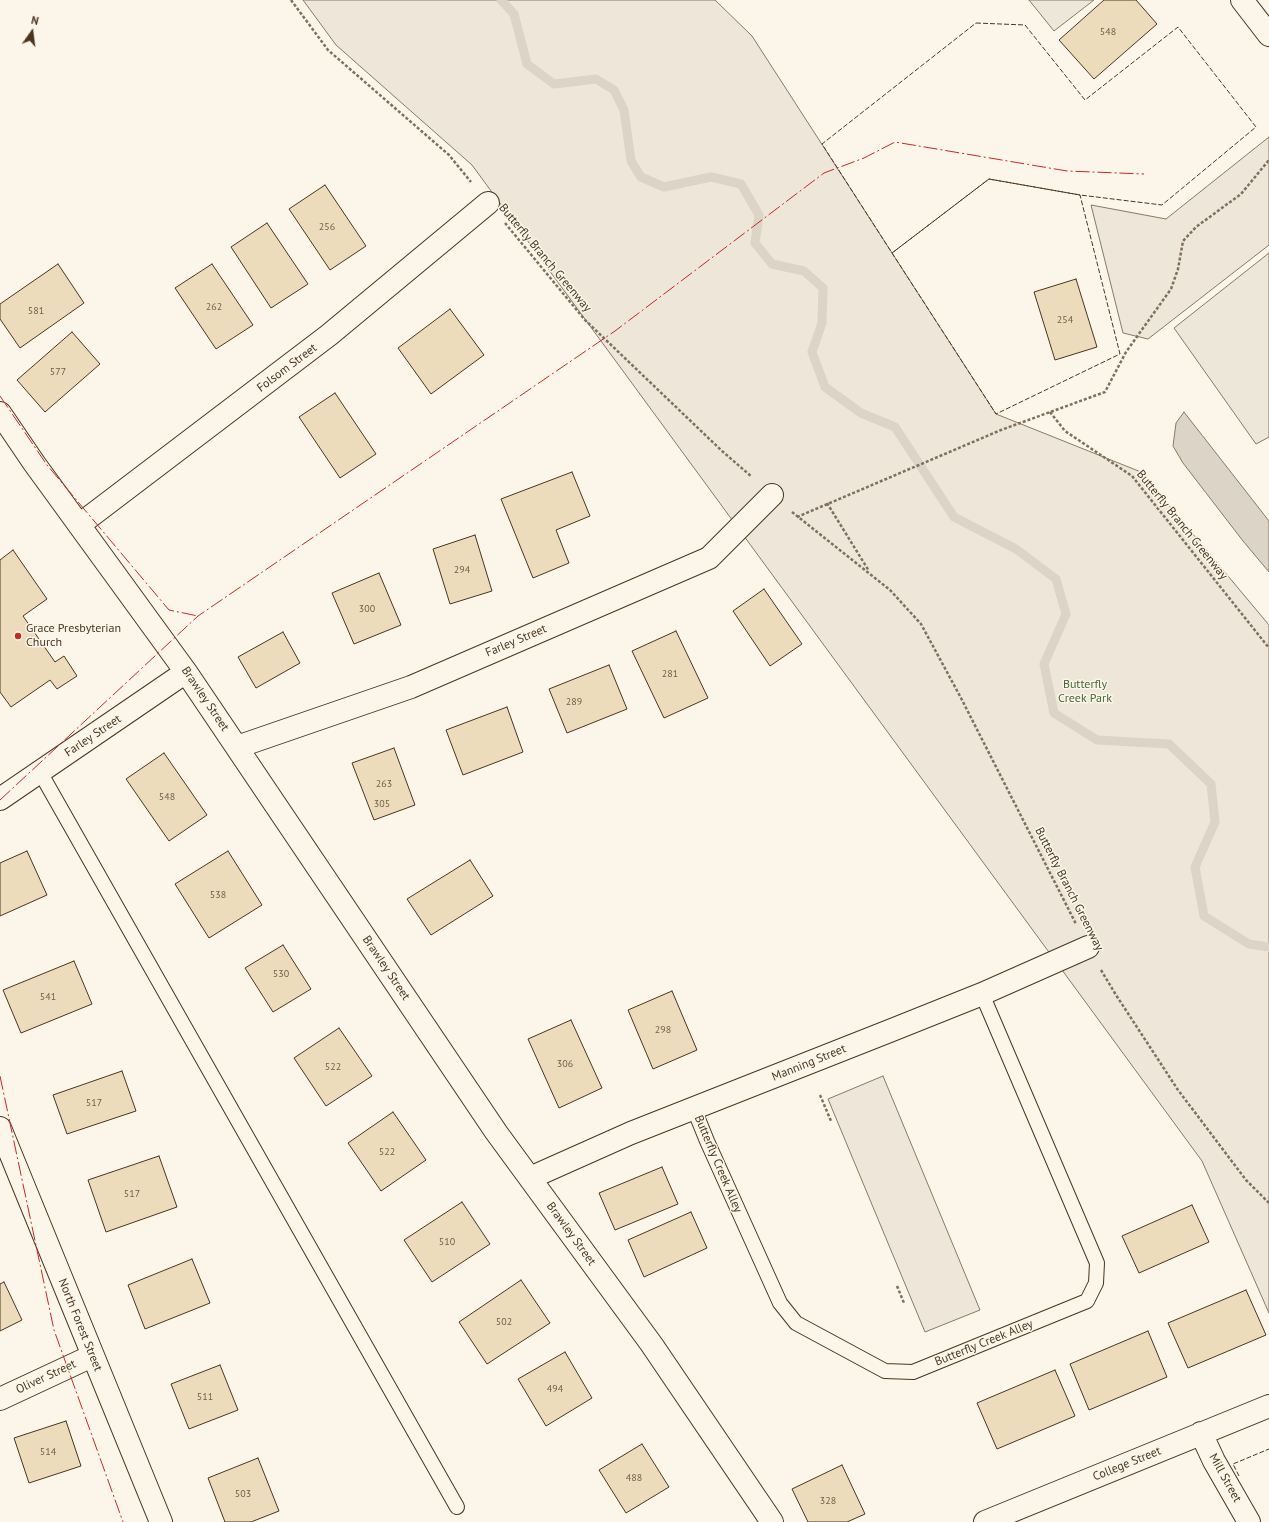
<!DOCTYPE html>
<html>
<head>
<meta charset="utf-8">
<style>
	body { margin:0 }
	#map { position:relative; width:1269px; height:1522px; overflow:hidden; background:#fbf6e9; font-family:"PT Sans",sans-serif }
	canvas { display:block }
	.north { position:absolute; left:12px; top:12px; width:40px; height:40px; -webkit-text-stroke:3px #fbf6e9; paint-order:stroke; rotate:14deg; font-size:11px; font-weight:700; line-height:16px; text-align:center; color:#4a3520 }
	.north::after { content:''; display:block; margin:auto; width:14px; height:18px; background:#4a3520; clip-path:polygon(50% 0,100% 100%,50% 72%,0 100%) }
</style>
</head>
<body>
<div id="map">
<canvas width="1269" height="1522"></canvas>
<div class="north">N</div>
</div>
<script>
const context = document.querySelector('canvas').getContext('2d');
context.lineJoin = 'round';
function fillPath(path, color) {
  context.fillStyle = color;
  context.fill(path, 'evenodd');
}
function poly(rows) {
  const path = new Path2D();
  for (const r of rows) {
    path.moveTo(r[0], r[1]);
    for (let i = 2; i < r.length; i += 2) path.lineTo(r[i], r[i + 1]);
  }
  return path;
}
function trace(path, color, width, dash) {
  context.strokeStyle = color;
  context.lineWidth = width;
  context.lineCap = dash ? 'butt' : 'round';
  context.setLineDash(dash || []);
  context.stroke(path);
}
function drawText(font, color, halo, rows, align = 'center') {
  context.font = font + ' "PT Sans",sans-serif';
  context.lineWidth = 3;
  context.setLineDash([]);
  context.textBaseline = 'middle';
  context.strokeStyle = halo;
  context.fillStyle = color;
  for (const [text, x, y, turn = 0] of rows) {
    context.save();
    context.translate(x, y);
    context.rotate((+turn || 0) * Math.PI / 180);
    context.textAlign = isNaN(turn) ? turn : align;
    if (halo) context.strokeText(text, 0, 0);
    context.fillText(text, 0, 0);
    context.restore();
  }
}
const green = poly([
	[303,0,715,0,752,36,996,414,1141,472,1269,625,1269,1313,1202,1161,472,165,336,45,303,0],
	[1269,137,1269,245,1148,339,1123,333,1091,205,1166,219,1269,137],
	[883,1076,980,1310,925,1332,828,1099,883,1076]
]);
fillPath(green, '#ede6d9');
trace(green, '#887966', 1);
const parking = poly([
	[1029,0,1094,0,1054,31,1029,0],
	[1269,253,1269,437,1256,444,1174,328,1269,253]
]);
fillPath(parking, '#ede7d9');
trace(parking, '#887966', 1);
const water = poly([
	[1184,412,1269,521,1269,572,1243,541,1183,463,1173,446,1176,423,1184,412]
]);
fillPath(water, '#dcd4c6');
trace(water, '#887966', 1);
trace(poly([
	[501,0,514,14,527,64,554,84,596,79,614,90,624,110,631,161,641,177,664,187,711,177,741,184,759,215,755,243,772,264,804,271,823,288,822,323,812,352,825,387,861,413,895,427,954,517,1016,549,1056,579,1066,614,1044,664,1054,713,1097,740,1169,744,1211,784,1215,822,1195,867,1204,916,1249,944,1269,947]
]), '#dcd4c6', 9);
const building = poly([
	[1104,0,1136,0,1157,24,1094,79,1059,40,1104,0],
	[325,185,366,246,330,270,289,209,325,185],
	[267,223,308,284,271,308,231,247,267,223],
	[58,264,84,303,20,348,0,319,0,304,58,264],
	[212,264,253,325,216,349,175,288,212,264],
	[1076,279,1097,347,1055,360,1034,292,1076,279],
	[450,309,484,355,431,394,398,348,450,309],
	[72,332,100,364,45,412,17,380,72,332],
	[335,393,376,454,340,478,299,417,335,393],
	[572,472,590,516,556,530,569,563,533,578,501,499,572,472],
	[475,535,492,591,450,604,433,549,475,535],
	[13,550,47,599,23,616,55,662,64,656,77,676,57,689,50,680,11,707,0,692,0,560,13,550],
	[379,573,401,625,354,644,332,593,379,573],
	[764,589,802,644,770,666,733,611,764,589],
	[676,631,708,698,664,718,632,651,676,631],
	[283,632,300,663,256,688,238,657,283,632],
	[609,665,627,709,567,733,549,689,609,665],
	[507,707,523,752,463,775,446,730,507,707],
	[394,748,415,805,374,820,352,763,394,748],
	[164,753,207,815,169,841,126,779,164,753],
	[27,851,47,895,0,916,0,863,27,851],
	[228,851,262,905,209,938,175,884,228,851],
	[470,860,493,896,431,935,407,899,470,860],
	[283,945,311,989,273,1012,245,968,283,945],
	[74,961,92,1004,21,1033,3,990,74,961],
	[672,991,697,1050,653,1069,628,1010,672,991],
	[571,1020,602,1088,559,1108,528,1039,571,1020],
	[339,1028,372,1076,326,1106,294,1058,339,1028],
	[122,1071,136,1111,67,1134,53,1095,122,1071],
	[393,1112,426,1160,381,1191,348,1143,393,1112],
	[159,1156,177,1207,106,1232,88,1180,159,1156],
	[662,1167,678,1204,615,1230,599,1193,662,1167],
	[462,1202,490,1244,432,1282,404,1240,462,1202],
	[1192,1205,1209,1242,1139,1273,1122,1236,1192,1205],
	[691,1212,707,1248,644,1277,628,1240,691,1212],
	[192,1259,210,1303,145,1329,128,1285,192,1259],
	[521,1280,550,1323,487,1364,459,1322,521,1280],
	[4,1282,22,1320,0,1331,0,1284,4,1282],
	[1246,1290,1266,1335,1188,1368,1168,1323,1246,1290],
	[1148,1331,1167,1377,1089,1410,1070,1364,1148,1331],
	[565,1352,592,1398,546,1426,518,1379,565,1352],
	[220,1365,238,1410,189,1429,171,1384,220,1365],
	[1055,1370,1075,1416,997,1449,977,1403,1055,1370],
	[66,1421,81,1466,29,1483,14,1438,66,1421],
	[642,1444,669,1487,626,1513,599,1470,642,1444],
	[258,1458,279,1511,251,1522,225,1522,208,1478,258,1458],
	[842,1465,865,1514,847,1522,808,1522,792,1489,842,1465]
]);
fillPath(building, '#ecdcbc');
trace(building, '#4a3520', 1);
const service = poly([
	[40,772,457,1507],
	[694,1109,707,1141,780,1303,796,1323,885,1371,913,1372,1087,1301,1096,1283,1097,1263,982,994]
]);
const minor = poly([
	[0,413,34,463,186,672,496,1132,652,1345,772,1522],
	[79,525,329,335,488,203],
	[237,747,411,687,709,558,772,495],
	[0,799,186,672],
	[530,1178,631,1133,892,1030,982,994,1088,947],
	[0,1399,92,1356],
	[1201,1433,1214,1461,1249,1522],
	[985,1522,1269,1406]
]);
const tertiary = poly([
	[1242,0,1269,35],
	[0,1128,161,1522]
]);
trace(service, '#4a3520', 16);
trace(minor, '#4a3520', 24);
trace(tertiary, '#4a3520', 24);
trace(poly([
	[291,0,328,50,449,155,471,182],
	[505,223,585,320,722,451,752,477],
	[1050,412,1065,431,1132,476,1269,648],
	[827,503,869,571],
	[792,512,890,590,921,624,961,698,1076,924],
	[797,517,1001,430,1105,392,1126,352,1171,289,1178,269,1183,241,1196,227,1241,194,1269,160],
	[1101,970,1116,995,1178,1090,1246,1180,1269,1203],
	[820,1095,831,1121],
	[897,1286,904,1303]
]), '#7f6f5c', 2.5, [3, 2]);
trace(service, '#fbf6e9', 14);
trace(minor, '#fbf6e9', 22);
trace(tertiary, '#fbf6e9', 22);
trace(poly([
	[976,23,1025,25,1085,100,1178,27,1256,127,1162,205,1080,195,989,179,892,253,822,144,976,23],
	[989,179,1080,195,1120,354,996,414,892,253,989,179],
	[1239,1476,1233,1464,1269,1449]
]), '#4a3520', 1, [5, 2]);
trace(poly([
	[0,396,47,465,169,610,198,616],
	[0,800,198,616,615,331,824,173,864,158,895,142,1067,171,1144,174],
	[0,1076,54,1330,123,1522]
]), '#c62828', 1, [14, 3, 2, 3]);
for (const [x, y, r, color] of [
	[18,636,4,"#c62828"]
]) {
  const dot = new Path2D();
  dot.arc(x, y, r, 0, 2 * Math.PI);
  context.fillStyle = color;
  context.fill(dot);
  trace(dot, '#fbf6e9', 1.5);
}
drawText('10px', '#725f47', null, [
	["548",1108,32],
	["256",327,227],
	["262",214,307],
	["581",36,311],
	["254",1065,320],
	["577",58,372],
	["294",462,570],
	["300",367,609],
	["281",670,674],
	["289",574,702],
	["263",384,784],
	["548",167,797],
	["305",382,804],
	["538",218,895],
	["530",281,974],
	["541",48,997],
	["298",663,1030],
	["306",565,1064],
	["522",333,1067],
	["517",94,1103],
	["522",387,1152],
	["517",132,1194],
	["510",447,1242],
	["502",504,1322],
	["494",555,1389],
	["511",205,1397],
	["514",48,1452],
	["488",634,1478],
	["503",243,1494],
	["328",828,1501]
]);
drawText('12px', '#4a3520', '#fbf6e9', [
	["Butterfly Branch Greenway",545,258,50],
	["Folsom Street",287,368,-37],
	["Butterfly Branch Greenway",1182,525,51],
	["Farley Street",516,641,-23],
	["Brawley Street",205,699,56],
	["Farley Street",93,736,-34],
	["Butterfly Branch Greenway",1069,889,63],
	["Brawley Street",386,968,56],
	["Manning Street",809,1063,-22],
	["Butterfly Creek Alley",718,1164,67],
	["Brawley Street",571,1234,54],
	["North Forest Street",80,1325,68],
	["Butterfly Creek Alley",984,1343,-22],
	["Oliver Street",46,1377,-25],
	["College Street",1127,1464,-22],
	["Mill Street",1225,1478,61]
]);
drawText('12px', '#4a3520', '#fbf6e9', [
	["Grace Presbyterian",26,629],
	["Church",26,643]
], 'left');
drawText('12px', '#436837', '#fbf6e9', [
	["Butterfly",1085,685],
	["Creek Park",1085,699]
]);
</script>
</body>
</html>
